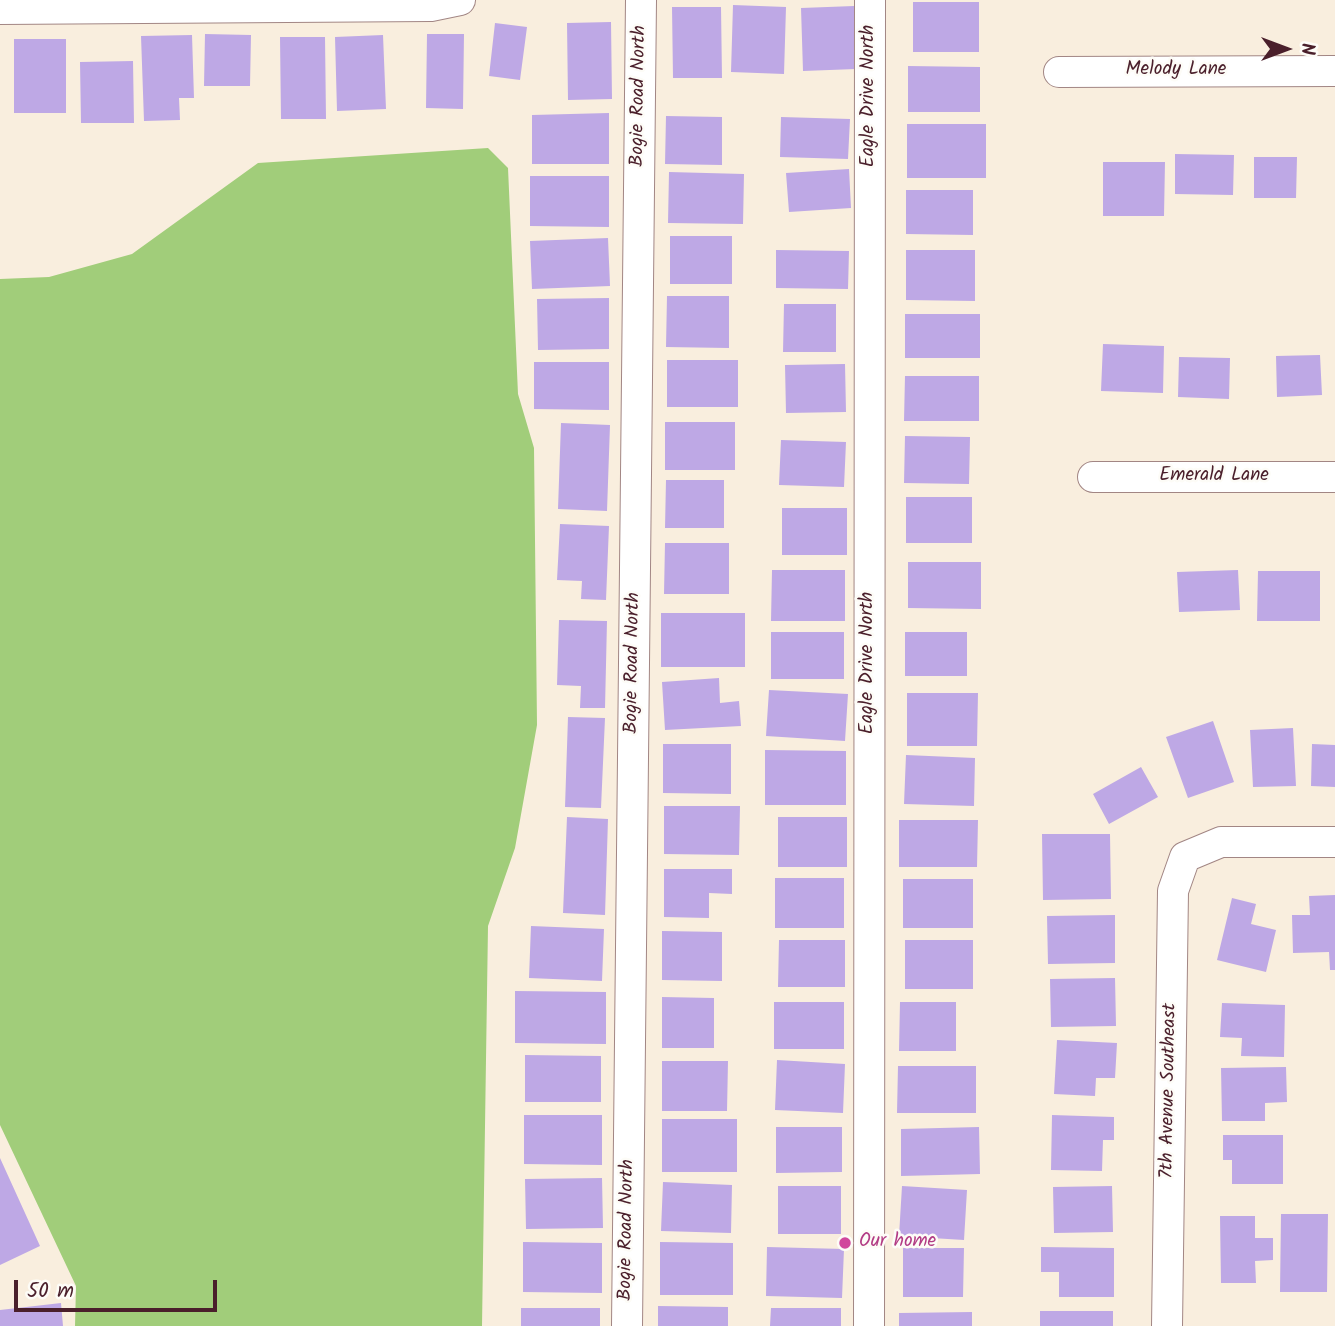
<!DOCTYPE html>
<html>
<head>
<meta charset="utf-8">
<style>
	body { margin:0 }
	#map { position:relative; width:1335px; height:1326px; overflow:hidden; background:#f9eede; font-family:Kalam,sans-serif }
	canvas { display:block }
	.north { position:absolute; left:1251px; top:14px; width:70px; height:70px; -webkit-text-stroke:5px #fdfcf7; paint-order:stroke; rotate:90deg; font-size:19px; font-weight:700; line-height:28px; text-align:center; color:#4a1f2b }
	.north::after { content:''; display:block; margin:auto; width:24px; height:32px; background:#4a1f2b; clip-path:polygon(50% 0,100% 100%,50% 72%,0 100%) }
	.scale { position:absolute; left:14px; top:1280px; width:203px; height:32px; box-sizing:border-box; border:4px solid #4a1f2b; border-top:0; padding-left:9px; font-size:21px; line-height:24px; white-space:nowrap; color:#4a1f2b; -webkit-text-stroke:5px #fdfcf7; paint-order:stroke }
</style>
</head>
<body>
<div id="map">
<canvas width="1335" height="1326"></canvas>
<div class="north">N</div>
<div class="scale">50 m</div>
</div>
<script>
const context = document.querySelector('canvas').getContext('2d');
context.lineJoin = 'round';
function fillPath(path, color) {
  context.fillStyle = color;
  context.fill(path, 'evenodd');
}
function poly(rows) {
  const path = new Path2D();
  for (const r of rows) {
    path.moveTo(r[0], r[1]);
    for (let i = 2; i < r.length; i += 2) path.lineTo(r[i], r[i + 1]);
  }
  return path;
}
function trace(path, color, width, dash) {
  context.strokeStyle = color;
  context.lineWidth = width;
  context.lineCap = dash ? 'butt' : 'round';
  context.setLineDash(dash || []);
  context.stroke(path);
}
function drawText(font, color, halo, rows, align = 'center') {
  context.font = font + ' Kalam,sans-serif';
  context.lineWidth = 5;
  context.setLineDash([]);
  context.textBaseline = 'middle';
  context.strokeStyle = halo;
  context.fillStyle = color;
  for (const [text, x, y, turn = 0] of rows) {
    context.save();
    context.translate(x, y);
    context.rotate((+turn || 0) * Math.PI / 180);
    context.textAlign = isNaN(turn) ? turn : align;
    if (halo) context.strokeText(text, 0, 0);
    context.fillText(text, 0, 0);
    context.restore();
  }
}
fillPath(poly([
	[488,148,508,168,518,394,534,448,537,725,515,848,488,926,482,1326,75,1326,76,1286,0,1125,0,279,49,277,132,254,258,163]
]), '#a1cd7a');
fillPath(poly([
	[913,2,979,2,979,52,913,52],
	[733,5,786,7,784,74,731,72],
	[854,6,856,69,803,71,801,8],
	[672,7,721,7,722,78,673,78],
	[611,22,612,99,568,100,567,23],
	[495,23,527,27,520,80,489,76],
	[205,34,251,35,250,86,204,86],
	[427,34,464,34,463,109,426,108],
	[192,35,194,98,179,98,180,120,144,121,141,36],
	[383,35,386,109,337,111,335,37],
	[280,37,325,37,326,119,281,119],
	[14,39,66,39,66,113,14,113],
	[133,61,134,123,81,123,80,62],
	[908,66,980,67,980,112,908,112],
	[609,113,609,164,532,164,532,115],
	[666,116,722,117,722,165,665,164],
	[781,117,850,119,848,159,780,157],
	[907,124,986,124,986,178,907,178],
	[1175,154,1234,155,1233,195,1175,194],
	[1254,157,1297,157,1296,198,1254,198],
	[1103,162,1165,162,1164,216,1103,216],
	[849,169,851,208,789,212,786,173],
	[669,172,744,174,743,224,668,223],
	[530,176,609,176,609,227,530,226],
	[906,190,973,190,973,235,906,234],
	[670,236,732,236,732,284,670,284],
	[608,238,610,286,532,289,530,241],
	[776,250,849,251,848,289,776,288],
	[906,250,975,250,975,301,906,300],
	[667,296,729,296,729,348,666,347],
	[609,298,609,349,538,350,537,299],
	[784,304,836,304,836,352,783,352],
	[905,314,980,314,980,358,905,358],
	[1103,344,1164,346,1163,393,1101,391],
	[1320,355,1322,395,1277,397,1276,356],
	[1179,357,1230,358,1229,399,1178,397],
	[667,360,738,360,738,407,667,407],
	[534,362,609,362,609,410,534,409],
	[845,364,846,412,786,413,785,365],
	[905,376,979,376,979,421,904,421],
	[665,422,735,422,735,470,665,470],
	[561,423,610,425,607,511,558,509],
	[905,436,970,437,969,484,904,483],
	[781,440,846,442,844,487,779,485],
	[666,480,724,480,724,528,665,528],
	[906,497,972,497,972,543,906,543],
	[782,508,847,508,847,555,782,555],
	[560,524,609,526,606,600,581,599,582,581,557,580],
	[665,543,729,543,729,594,664,594],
	[908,562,981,562,981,609,908,608],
	[772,570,845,570,845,621,771,621],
	[1238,570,1240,610,1179,612,1177,572],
	[1258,571,1320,571,1320,621,1257,621],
	[661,613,745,613,745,667,661,667],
	[559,620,607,621,605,708,580,708,581,686,557,685],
	[771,632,844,632,844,679,771,679],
	[905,632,967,632,967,676,905,676],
	[719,678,720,703,739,701,741,726,665,730,662,682],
	[769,690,848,694,845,741,766,736],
	[907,693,978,693,977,746,907,746],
	[568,717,605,718,601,808,565,807],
	[1213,721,1234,782,1188,798,1166,737],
	[1293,728,1296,786,1253,787,1250,730],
	[663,744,731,744,731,794,663,793],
	[1312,744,1335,745,1335,787,1311,786],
	[765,750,846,751,846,805,765,805],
	[906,755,975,758,974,806,904,804],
	[1141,767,1158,797,1109,824,1093,794],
	[664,806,740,806,739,855,664,854],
	[567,817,608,819,605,915,563,913],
	[778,817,847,817,847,867,778,867],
	[899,820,978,820,977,867,899,867],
	[1042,834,1110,834,1111,899,1043,900],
	[664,869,732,869,732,894,709,893,709,918,664,917],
	[775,878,844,878,844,928,775,928],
	[903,879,973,879,973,928,903,928],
	[1335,895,1335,970,1330,970,1329,952,1293,953,1292,915,1310,915,1309,896],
	[1232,898,1256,904,1251,924,1276,930,1266,972,1217,960],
	[1115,915,1115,963,1048,964,1047,916],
	[531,926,604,929,602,981,529,978],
	[662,931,722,932,722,981,662,980],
	[779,940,845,940,845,987,778,987],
	[905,940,973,940,973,989,905,989],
	[1115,978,1116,1026,1051,1027,1050,979],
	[515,991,606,992,606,1044,515,1043],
	[662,997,714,998,714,1048,662,1048],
	[774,1002,844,1002,844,1049,774,1049],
	[900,1002,956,1002,956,1051,899,1051],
	[1222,1003,1285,1005,1284,1057,1241,1056,1242,1038,1220,1037],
	[1057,1040,1117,1043,1115,1078,1096,1078,1095,1096,1054,1094],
	[525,1055,601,1056,601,1102,525,1102],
	[777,1060,845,1064,843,1113,775,1110],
	[662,1061,728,1061,727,1111,662,1111],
	[898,1066,976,1066,976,1113,897,1113],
	[1286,1067,1287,1102,1265,1103,1265,1121,1222,1121,1221,1068],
	[524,1115,602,1115,602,1165,524,1164],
	[1052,1115,1114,1117,1114,1140,1103,1140,1102,1171,1051,1170],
	[662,1119,737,1119,737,1172,662,1172],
	[776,1127,842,1127,842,1172,776,1173],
	[979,1127,980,1174,901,1176,901,1129],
	[1223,1135,1283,1135,1283,1184,1232,1184,1232,1160,1223,1160],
	[0,1158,40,1246,0,1265],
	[602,1178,603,1228,526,1229,525,1179],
	[663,1182,732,1185,731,1233,661,1231],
	[778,1186,841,1186,841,1234,778,1234],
	[902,1186,967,1190,964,1240,899,1236],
	[1112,1186,1113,1232,1054,1233,1053,1187],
	[1281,1214,1328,1214,1327,1292,1280,1292],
	[1220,1216,1255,1216,1255,1238,1273,1238,1273,1260,1255,1261,1256,1283,1221,1283],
	[523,1242,602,1243,602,1293,523,1292],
	[660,1242,733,1243,733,1295,660,1295],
	[767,1247,844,1249,842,1298,766,1296],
	[1041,1247,1114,1248,1114,1297,1059,1297,1059,1272,1041,1272],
	[903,1248,964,1248,963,1297,903,1297],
	[61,1303,63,1326,0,1326,0,1310],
	[658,1306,728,1307,728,1326,658,1326],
	[521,1308,600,1308,600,1326,521,1326],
	[771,1308,841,1308,841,1326,770,1326],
	[1040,1311,1113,1311,1113,1326,1040,1326],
	[972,1312,972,1326,899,1326,899,1313]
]), '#bea8e5');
const minor = poly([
	[0,9,431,6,460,0],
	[1059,72,1335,71],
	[1093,477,1335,477],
	[627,1326,641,0],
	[869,1326,870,0],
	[1167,1326,1173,891,1185,857,1221,842,1335,842]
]);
trace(minor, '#a28684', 32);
trace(minor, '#fff', 30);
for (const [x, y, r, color] of [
	[845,1243,7,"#d1479c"]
]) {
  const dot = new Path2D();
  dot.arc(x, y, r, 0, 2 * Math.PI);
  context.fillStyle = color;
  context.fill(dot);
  trace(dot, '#fdfcf7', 2.5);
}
drawText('19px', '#4a1f2b', '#fdfcf7', [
	["Melody Lane",1176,71],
	["Bogie Road North",640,96,-89],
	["Eagle Drive North",870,96,-90],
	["Emerald Lane",1214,477],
	["Bogie Road North",634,663,-89],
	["Eagle Drive North",869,663,-90],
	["7th Avenue Southeast",1170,1091,-89],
	["Bogie Road North",628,1230,-89]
]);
drawText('19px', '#b23c85', '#fdfcf7', [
	["Our home",859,1243]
], 'left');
</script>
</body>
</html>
